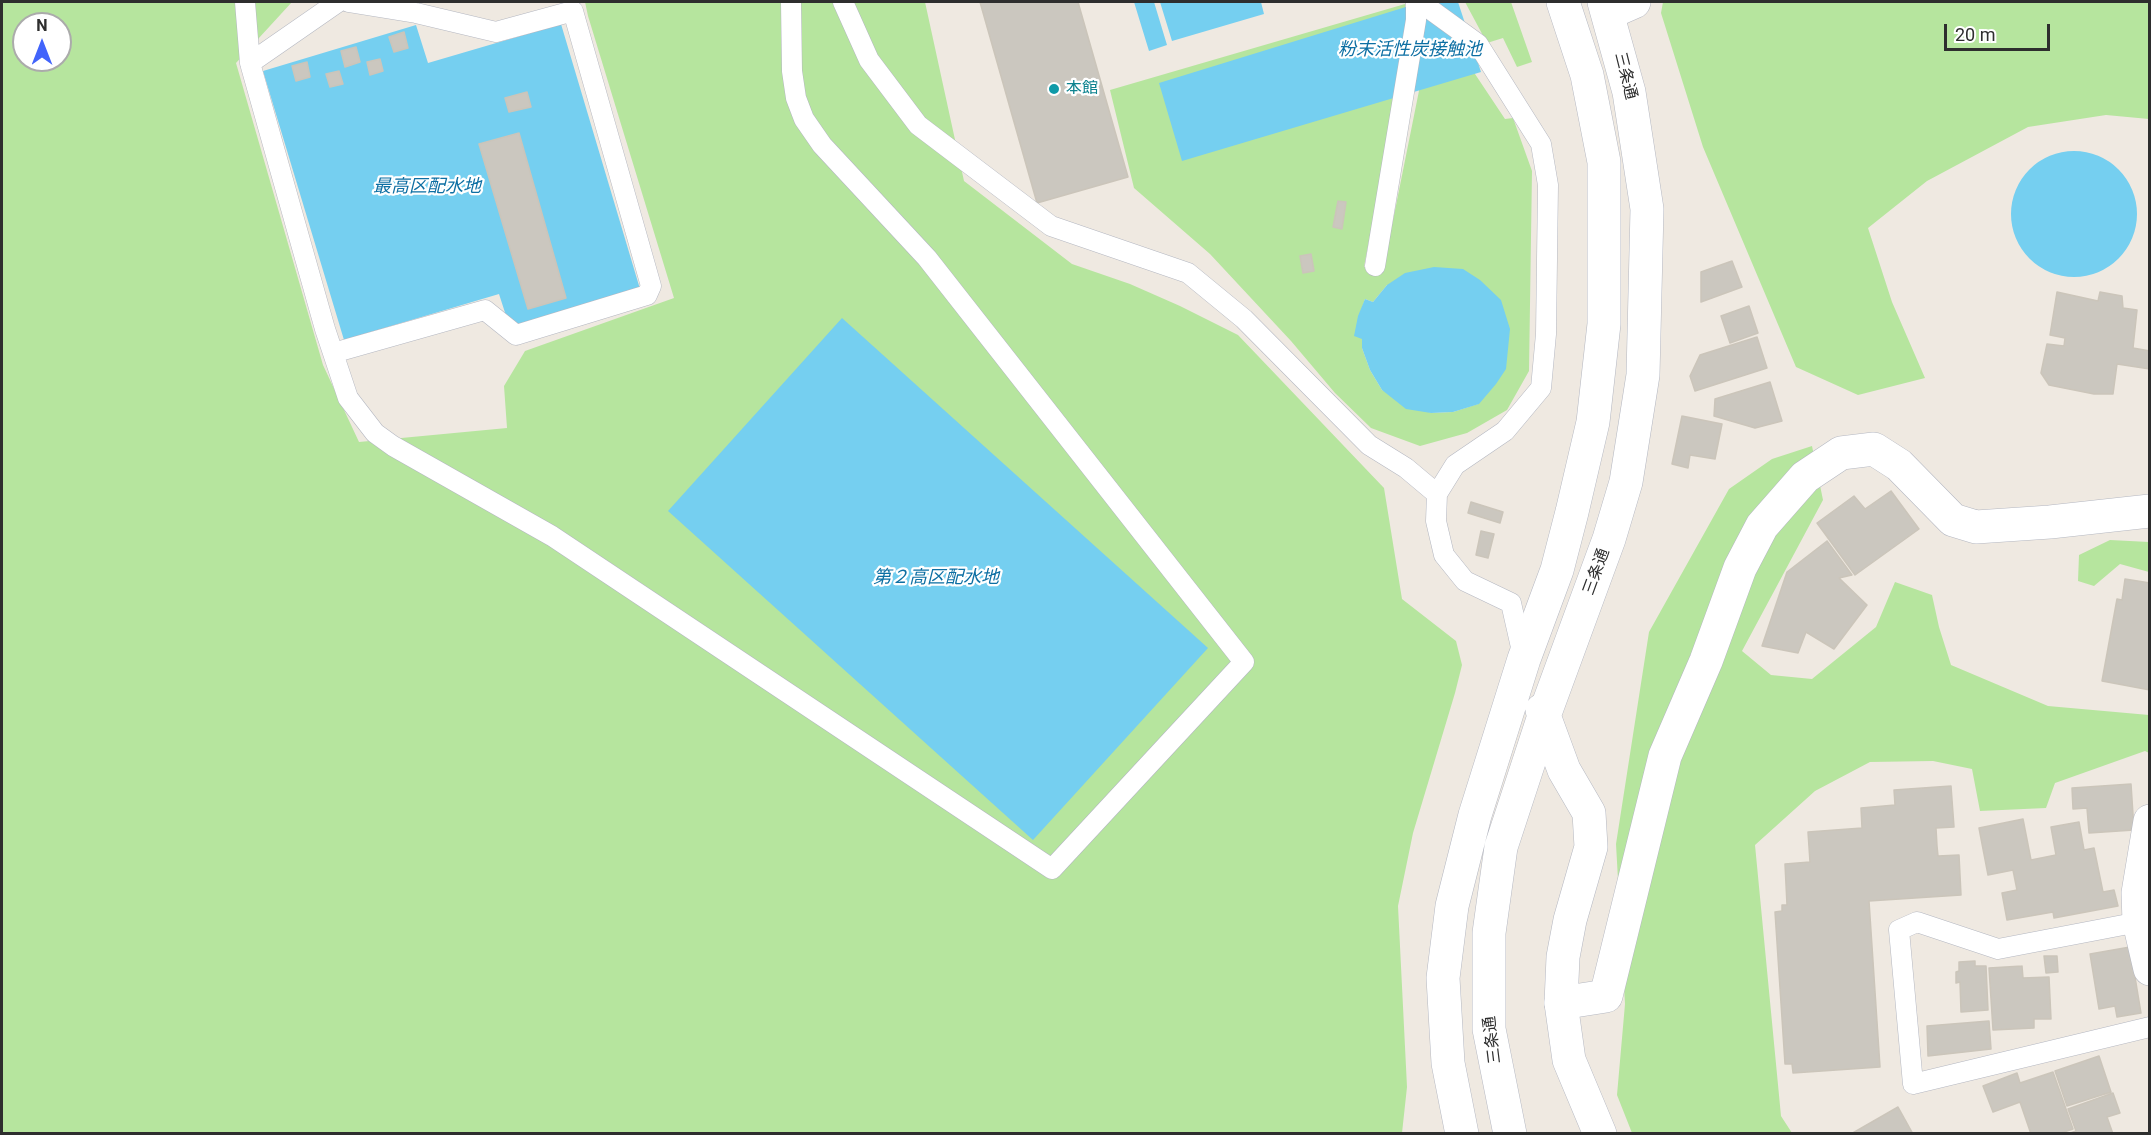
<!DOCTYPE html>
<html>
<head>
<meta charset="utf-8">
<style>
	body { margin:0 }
	#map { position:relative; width:2151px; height:1135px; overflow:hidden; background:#efe9e1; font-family:Roboto,sans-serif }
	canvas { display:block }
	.frame { position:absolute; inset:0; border:3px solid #2e2e2e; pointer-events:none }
	.north { position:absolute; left:12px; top:12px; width:60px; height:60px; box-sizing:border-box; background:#fff; border:2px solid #ababab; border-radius:50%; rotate:0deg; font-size:16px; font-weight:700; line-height:24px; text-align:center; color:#2e2e2e }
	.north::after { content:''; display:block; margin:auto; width:21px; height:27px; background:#4264fb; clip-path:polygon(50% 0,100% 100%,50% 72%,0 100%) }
	.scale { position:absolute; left:1944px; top:24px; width:106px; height:27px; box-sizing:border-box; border:3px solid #2e2e2e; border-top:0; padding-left:8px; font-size:18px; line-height:21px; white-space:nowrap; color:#2e2e2e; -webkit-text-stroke:4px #fff; paint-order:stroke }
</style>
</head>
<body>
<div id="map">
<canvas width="2151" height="1135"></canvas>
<div class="frame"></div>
<div class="north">N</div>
<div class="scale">20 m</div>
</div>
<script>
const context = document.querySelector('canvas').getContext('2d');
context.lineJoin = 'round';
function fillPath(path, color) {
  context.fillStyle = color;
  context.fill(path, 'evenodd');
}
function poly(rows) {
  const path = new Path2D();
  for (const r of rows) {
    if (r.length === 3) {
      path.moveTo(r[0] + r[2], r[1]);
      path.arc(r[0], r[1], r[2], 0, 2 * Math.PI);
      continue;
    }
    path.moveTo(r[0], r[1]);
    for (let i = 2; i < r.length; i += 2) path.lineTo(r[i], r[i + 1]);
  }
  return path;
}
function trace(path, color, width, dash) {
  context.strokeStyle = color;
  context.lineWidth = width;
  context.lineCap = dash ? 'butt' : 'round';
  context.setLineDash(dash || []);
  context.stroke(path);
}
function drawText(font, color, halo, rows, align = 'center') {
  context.font = font + ' Roboto,"Noto Sans JP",sans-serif';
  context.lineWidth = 4.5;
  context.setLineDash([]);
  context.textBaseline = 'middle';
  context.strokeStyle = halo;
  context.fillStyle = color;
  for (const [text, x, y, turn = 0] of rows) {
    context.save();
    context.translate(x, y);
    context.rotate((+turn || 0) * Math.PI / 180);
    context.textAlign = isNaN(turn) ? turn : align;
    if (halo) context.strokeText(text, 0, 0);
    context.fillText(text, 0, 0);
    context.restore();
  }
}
fillPath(poly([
	[2,2,292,2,236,63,323,365,359,442,507,428,504,386,525,351,674,298,588,16,585,2,925,2,964,181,1072,264,1130,284,1180,306,1238,335,1384,488,1402,599,1456,641,1462,665,1455,693,1413,833,1398,906,1407,1087,1402,1133,2,1134],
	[24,24,60,24,60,60,24,60],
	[1465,2,1511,2,1532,62,1517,67,1503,38,1487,43],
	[1663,2,2149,2,2149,119,2106,115,2028,127,1927,181,1868,228,1892,302,1925,378,1858,395,1796,367,1703,147,1661,13],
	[1405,4,1405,51,1364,267,1383,270,1431,31,1467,62,1505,119,1513,118,1532,171,1529,371,1507,410,1467,433,1420,446,1371,428,1335,393,1291,341,1210,254,1134,188,1110,90],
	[1387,285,1478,404,1453,412,1431,413,1382,390,1370,370,1362,348,1362,308,1365,299,1373,302],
	[1812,446,1823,500,1742,651,1771,675,1812,679,1876,627,1895,582,1932,595,1939,627,1951,665,2048,706,2149,715,2149,753,2145,751,2055,783,2046,808,1980,811,1972,769,1933,761,1870,762,1815,791,1755,845,1781,1116,1792,1133,1632,1133,1617,1095,1625,1004,1616,844,1649,632,1729,489,1772,459],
	[2110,540,2149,542,2149,572,2120,564,2094,586,2078,581,2079,555]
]), '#b6e59e');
fillPath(poly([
	[1134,2,1154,2,1167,45,1149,51],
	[1160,2,1261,2,1264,14,1172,41],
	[1422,2,1458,2,1481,72,1182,161,1159,83],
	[561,24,640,289,510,328,499,294,344,340,263,71,416,25,428,63],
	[2074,214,63],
	[1434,267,1463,269,1480,280,1501,300,1510,329,1506,369,1496,384,1479,404,1453,412,1431,413,1406,409,1382,390,1370,370,1362,348,1362,339,1354,336,1358,316,1365,299,1373,302,1387,285,1405,273],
	[842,318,1208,648,1033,840,668,511]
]), '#75cff0');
const building = poly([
	[980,2,1078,2,1128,177,1037,203,980,2],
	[404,32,408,48,394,52,389,37,404,32],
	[356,47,360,62,345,67,341,51,356,47],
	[380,59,383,71,370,75,367,62,380,59],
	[307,62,310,77,296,81,292,66,307,62],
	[339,71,343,84,330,87,326,74,339,71],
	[527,92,531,107,509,112,505,98,527,92],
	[519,133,566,298,528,309,479,144,519,133],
	[1338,201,1346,202,1342,229,1333,227,1338,201],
	[1311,254,1314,271,1303,273,1300,256,1311,254],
	[1732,261,1742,287,1701,302,1701,272,1732,261],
	[2057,292,2098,301,2100,292,2122,296,2123,308,2137,310,2133,348,2150,351,2150,369,2117,364,2113,394,2094,394,2049,385,2041,373,2047,344,2064,346,2065,338,2050,335,2057,292],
	[1749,306,1758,333,1730,343,1721,316,1749,306],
	[1757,337,1767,368,1695,391,1690,376,1700,355,1757,337],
	[1770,382,1782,421,1755,428,1714,416,1715,399,1770,382],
	[1682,416,1722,424,1715,459,1690,455,1688,468,1672,464,1682,416],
	[1891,491,1919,529,1855,575,1817,523,1854,496,1865,509,1891,491],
	[1471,502,1503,512,1500,523,1468,513,1471,502],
	[1481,531,1494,534,1488,558,1476,555,1481,531],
	[1827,541,1852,575,1839,578,1867,605,1834,649,1806,632,1798,653,1762,646,1787,572,1827,541],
	[2125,579,2150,583,2150,690,2102,681,2117,599,2122,600,2125,579],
	[2131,784,2134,830,2089,833,2087,808,2073,809,2072,788,2131,784],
	[1951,786,1954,827,1936,828,1937,846,1938,856,1959,855,1961,895,1869,901,1880,1067,1793,1073,1792,1064,1785,1064,1775,912,1782,911,1782,905,1787,905,1785,864,1810,862,1808,832,1862,828,1861,808,1895,805,1894,790,1951,786],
	[2023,819,2031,860,2056,855,2051,827,2079,822,2084,850,2094,848,2103,892,2114,890,2118,906,2054,918,2053,912,2007,920,2002,893,2017,890,2013,870,1988,875,1979,828,2023,819],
	[2130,947,2141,1013,2117,1017,2115,1006,2099,1009,2090,954,2130,947],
	[2044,956,2057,956,2058,972,2046,973,2044,956],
	[1975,961,1975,966,1986,966,1988,1010,1961,1012,1960,982,1956,983,1956,972,1959,971,1959,962,1975,961],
	[2022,966,2023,978,2049,977,2051,1019,2034,1019,2034,1028,1993,1030,1989,968,2022,966],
	[1989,1021,1991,1049,1928,1056,1927,1026,1989,1021],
	[2099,1056,2111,1092,2067,1106,2055,1071,2099,1056],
	[2053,1072,2073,1129,2058,1134,2031,1134,2020,1102,1993,1112,1983,1086,2017,1073,2020,1083,2053,1072],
	[2113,1093,2120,1113,2107,1117,2113,1134,2068,1134,2076,1131,2068,1109,2113,1093],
	[1898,1107,1913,1134,1851,1134,1898,1107]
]);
fillPath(building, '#cbc7bf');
trace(building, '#cbc5ba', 1.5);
const lane = poly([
	[245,2,250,63,325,329,348,398,375,433,393,446,552,536,1052,869,1244,662,927,258,822,145,804,119,796,98,792,71,791,2],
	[843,2,869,60,918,125,1051,226,1188,273,1244,319,1369,445,1406,468,1437,494],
	[1420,2,1478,44,1541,144,1548,185,1546,334,1541,388,1505,431,1455,465,1437,494,1436,521,1444,555,1465,581,1511,603,1523,656],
	[250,63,338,2],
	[1375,266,1416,20,1416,2],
	[333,353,485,310,516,335,647,295,651,286,573,11,496,32,416,13,348,2],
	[2139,922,1998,949,1917,922,1899,930,1913,1084,2150,1027]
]);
const street = poly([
	[1609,13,1634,2],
	[2150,821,2138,893,2139,922,2150,969],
	[1561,1003,1606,996,1665,756,1706,661,1740,568,1762,526,1805,477,1841,453,1874,449,1899,465,1953,520,1976,527,2050,522,2150,511]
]);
const secondary = poly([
	[1542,710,1564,770,1589,813,1591,847,1570,920,1563,957,1561,1003,1569,1060,1600,1134],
	[1462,1134,1448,1063,1443,978,1452,906,1475,815,1524,659,1557,570,1572,512,1593,422,1604,324,1604,162,1587,75,1563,2],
	[1510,1134,1489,1029,1489,933,1501,847,1544,716,1609,539,1626,482,1643,375,1647,209,1629,92,1604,2]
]);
trace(lane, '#b4b7c1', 21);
trace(street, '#b4b7c1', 34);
trace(secondary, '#b4b7c1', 34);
trace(lane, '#fff', 20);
trace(street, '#fff', 33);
trace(secondary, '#fff', 33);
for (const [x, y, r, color] of [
	[1054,89,6,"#0f9aa8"]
]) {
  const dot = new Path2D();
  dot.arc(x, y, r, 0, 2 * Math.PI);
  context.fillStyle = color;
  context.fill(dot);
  trace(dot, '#fff', 2);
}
drawText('16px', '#2e2e2e', '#fff', [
	["三条通",1625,76,76],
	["三条通",1597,572,-70],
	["三条通",1493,1040,-97]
]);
drawText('16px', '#0d838f', '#fff', [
	["本館",1066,89]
], 'left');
drawText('italic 18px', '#0d6fa3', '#fff', [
	["粉末活性炭接触池",1410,50],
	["最高区配水地",427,187],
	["第２高区配水地",936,578]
]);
</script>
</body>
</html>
